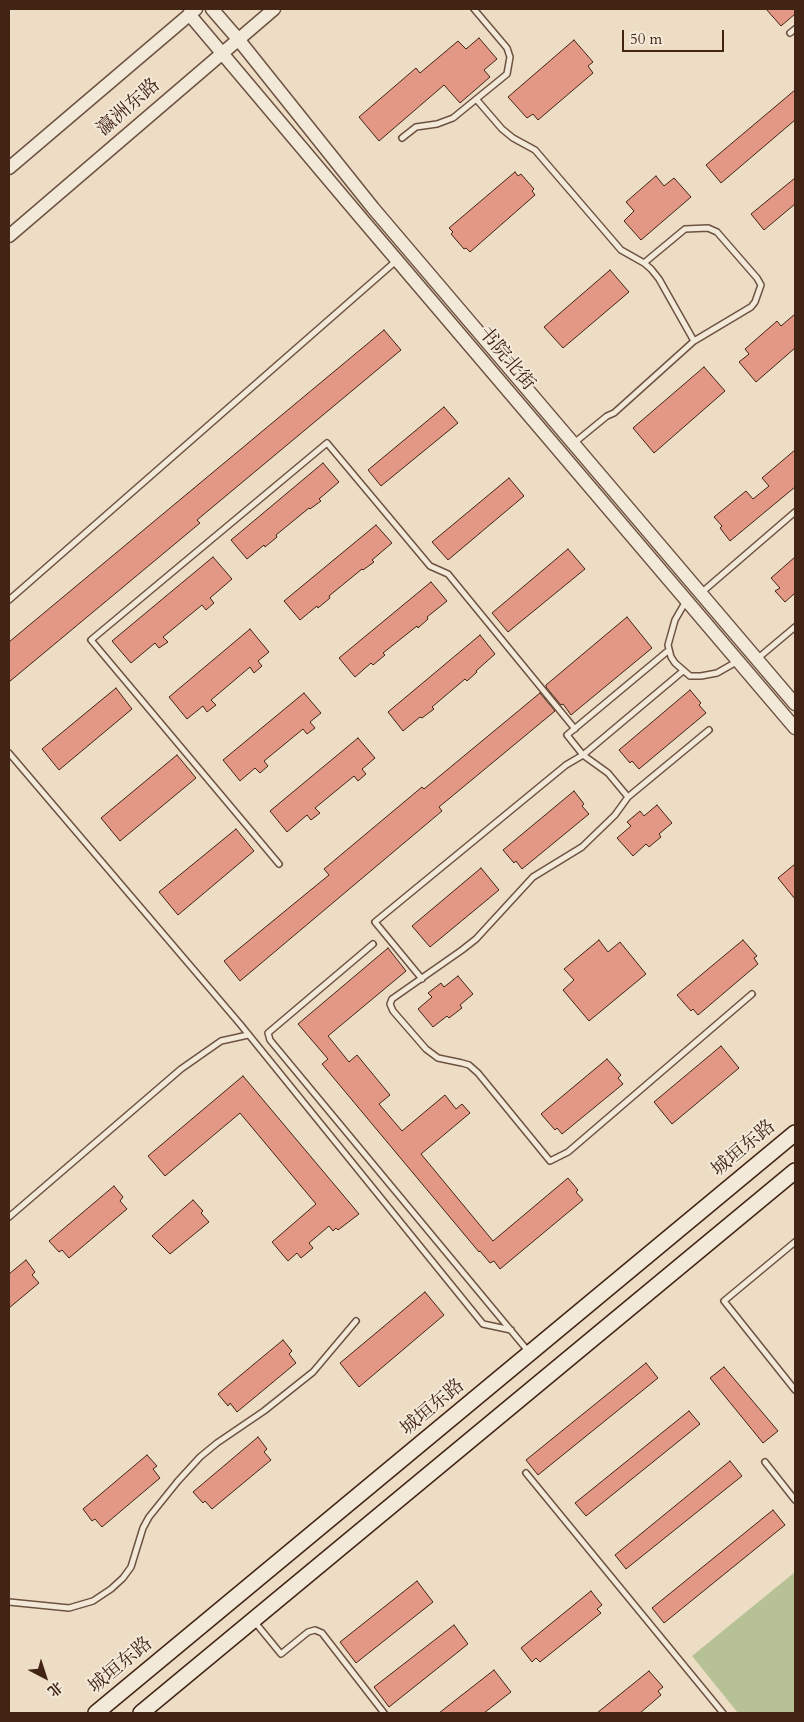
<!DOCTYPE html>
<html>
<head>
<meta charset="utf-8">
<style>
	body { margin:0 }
	#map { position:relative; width:804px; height:1722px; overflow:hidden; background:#edddc5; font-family:Cardo,"Noto Serif SC",serif }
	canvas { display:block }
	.frame { position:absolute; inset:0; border:10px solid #422415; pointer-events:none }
	.north { position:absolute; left:20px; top:1652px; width:50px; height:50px; -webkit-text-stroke:4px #f3e9d9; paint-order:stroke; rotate:140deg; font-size:14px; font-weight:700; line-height:20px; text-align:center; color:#422415 }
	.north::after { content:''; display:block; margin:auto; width:18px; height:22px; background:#422415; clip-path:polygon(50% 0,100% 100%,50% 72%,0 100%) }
	.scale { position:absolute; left:622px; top:30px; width:102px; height:22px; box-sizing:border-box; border:2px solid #422415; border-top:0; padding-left:6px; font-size:15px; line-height:18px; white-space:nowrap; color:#422415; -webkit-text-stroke:4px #f3e9d9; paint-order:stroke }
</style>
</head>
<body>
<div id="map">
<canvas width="804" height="1722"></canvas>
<div class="frame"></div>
<div class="north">北</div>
<div class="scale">50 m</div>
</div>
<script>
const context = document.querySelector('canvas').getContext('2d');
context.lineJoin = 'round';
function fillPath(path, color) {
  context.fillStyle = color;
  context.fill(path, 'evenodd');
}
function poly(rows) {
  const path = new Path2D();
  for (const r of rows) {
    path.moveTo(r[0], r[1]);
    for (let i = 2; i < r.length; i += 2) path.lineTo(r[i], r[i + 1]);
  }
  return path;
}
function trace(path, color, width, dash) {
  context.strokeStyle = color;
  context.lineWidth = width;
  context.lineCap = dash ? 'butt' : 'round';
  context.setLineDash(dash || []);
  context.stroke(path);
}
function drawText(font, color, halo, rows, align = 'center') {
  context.font = font + ' Cardo,"Noto Serif SC",serif';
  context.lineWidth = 4;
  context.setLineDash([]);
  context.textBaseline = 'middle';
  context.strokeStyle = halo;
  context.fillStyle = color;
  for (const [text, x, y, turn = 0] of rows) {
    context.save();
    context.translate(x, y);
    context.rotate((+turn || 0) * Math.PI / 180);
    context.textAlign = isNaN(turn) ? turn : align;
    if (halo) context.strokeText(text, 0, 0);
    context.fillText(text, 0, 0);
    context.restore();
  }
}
fillPath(poly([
	[795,1572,795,1713,738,1713,692,1656]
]), '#b7c196');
const building = poly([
	[766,9,795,9,795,14,781,26,766,9],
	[479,38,497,59,484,70,490,77,460,103,444,85,379,141,359,117,416,68,420,73,458,41,466,49,479,38],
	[574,40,593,62,588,66,593,73,538,120,533,114,527,118,508,97,574,40],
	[795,90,795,120,721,183,706,165,795,90],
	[515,172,518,176,521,174,534,189,532,191,535,195,470,252,466,248,464,249,451,234,453,232,449,228,515,172],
	[656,176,664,186,674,178,691,197,641,240,624,221,634,211,626,202,656,176],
	[795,178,795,204,764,230,751,214,795,178],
	[610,270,629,292,563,348,544,327,610,270],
	[795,314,795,348,756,382,739,362,749,354,745,349,777,321,781,326,795,314],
	[384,330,401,350,197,520,200,523,9,682,9,642,384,330],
	[704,367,725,391,654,453,633,428,704,367],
	[444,407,458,423,381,486,368,470,444,407],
	[795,450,795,487,730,541,720,528,722,526,714,517,746,491,753,499,769,486,762,478,795,450],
	[323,463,339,482,319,499,321,501,310,509,309,508,276,535,277,537,265,547,264,545,247,559,231,540,323,463],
	[509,478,524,496,448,560,432,542,509,478],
	[376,525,392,543,372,560,374,562,363,570,362,569,329,596,330,598,318,608,317,606,300,620,284,601,376,525],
	[568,549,585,569,508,632,492,613,568,549],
	[213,557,232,579,210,598,214,603,206,610,202,605,163,637,168,642,159,648,155,643,131,663,112,641,213,557],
	[795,557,795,593,785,602,775,591,780,588,771,578,795,557],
	[431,582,447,601,427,617,428,619,418,628,417,626,383,653,385,655,373,665,371,663,355,677,339,658,431,582],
	[627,617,652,648,571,715,563,704,561,705,546,687,546,685,627,617],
	[250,629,269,652,258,661,262,666,254,673,250,667,211,700,216,705,207,712,203,706,187,719,169,697,250,629],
	[480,635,495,654,476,671,477,672,467,681,465,679,432,707,434,709,422,718,420,717,403,731,388,712,480,635],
	[116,688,132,709,59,770,42,749,116,688],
	[690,690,701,703,699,705,706,713,639,769,632,761,630,763,619,750,690,690],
	[304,693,321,713,310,722,315,728,307,734,303,729,264,761,268,766,260,773,255,768,240,781,223,760,304,693],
	[540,693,555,711,439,807,442,811,240,981,224,961,329,875,324,869,422,787,424,789,540,693],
	[358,738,375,758,362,769,366,774,358,781,354,776,315,808,320,813,311,820,307,815,287,832,270,811,358,738],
	[177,755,196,778,120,841,101,818,177,755],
	[574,791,584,804,582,806,589,814,522,869,516,861,514,863,503,850,574,791],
	[657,805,672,823,659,834,661,837,649,847,646,844,633,856,617,838,631,826,627,822,640,811,644,816,657,805],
	[236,829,254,851,178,915,159,892,236,829],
	[795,864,795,899,778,878,795,864],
	[481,868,499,890,430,947,412,926,481,868],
	[599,940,608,952,620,942,646,974,589,1021,563,990,574,980,564,969,599,940],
	[743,940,757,956,754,958,758,964,698,1015,693,1009,691,1011,677,995,743,940],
	[388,948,406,971,328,1036,349,1062,357,1055,390,1095,379,1104,402,1131,445,1095,456,1109,462,1104,470,1113,421,1154,493,1241,568,1178,578,1190,576,1192,583,1200,500,1269,494,1261,490,1263,480,1251,479,1252,322,1064,328,1059,298,1024,388,948],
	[458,976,473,994,460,1005,462,1008,449,1018,447,1016,433,1027,418,1009,432,997,428,993,441,983,444,987,458,976],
	[721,1046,739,1068,672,1124,654,1102,721,1046],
	[607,1059,621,1075,618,1078,623,1084,562,1134,557,1128,555,1130,541,1114,607,1059],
	[243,1076,359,1214,338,1230,336,1228,333,1231,329,1226,309,1243,313,1248,301,1258,297,1253,288,1261,272,1242,316,1204,240,1113,165,1176,148,1156,243,1076],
	[114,1186,123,1197,120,1201,127,1209,69,1258,62,1250,59,1252,49,1241,114,1186],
	[193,1200,203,1211,201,1213,209,1222,170,1254,152,1236,193,1200],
	[26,1260,35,1272,32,1275,39,1283,9,1308,9,1274,26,1260],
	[425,1292,444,1315,359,1387,340,1363,425,1292],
	[283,1340,292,1351,289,1354,296,1363,237,1412,230,1403,228,1406,218,1394,283,1340],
	[646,1363,658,1378,538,1475,526,1460,646,1363],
	[724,1367,778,1431,763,1443,710,1378,724,1367],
	[689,1411,700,1424,586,1516,575,1503,689,1411],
	[258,1437,267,1449,264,1452,271,1460,212,1509,205,1501,203,1503,193,1492,258,1437],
	[147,1455,157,1466,153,1469,160,1478,102,1527,95,1519,92,1521,83,1509,147,1455],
	[730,1461,742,1476,626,1569,615,1555,730,1461],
	[773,1510,785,1525,664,1623,652,1608,773,1510],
	[417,1581,433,1602,356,1663,340,1642,417,1581],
	[591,1591,602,1605,597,1609,601,1613,540,1662,536,1658,532,1662,521,1648,591,1591],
	[454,1625,468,1644,389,1707,374,1687,454,1625],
	[494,1670,511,1692,484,1713,439,1713,494,1670],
	[649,1671,663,1687,658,1691,661,1695,640,1713,597,1713,649,1671]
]);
fillPath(building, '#e39885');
trace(building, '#422415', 1);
const service = poly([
	[790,33,795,29],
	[477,100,502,129,513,138,535,150,621,250,644,263,651,269,659,279,694,341],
	[402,138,416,127,437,124,453,118,507,74,510,57,507,48,474,9],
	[574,443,607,416,614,413,694,341,751,307,755,302,761,285,757,278,717,232,708,228,685,229,644,263],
	[701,593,795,512],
	[9,600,396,261],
	[686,601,675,620,668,645,671,657,675,663,690,676,701,676,717,673,738,661],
	[669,650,567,735,583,755,683,671],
	[757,659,795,627],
	[709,730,628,797,615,815,582,847,533,877,476,939,462,950,392,999,390,1004,393,1011,426,1049,438,1058,462,1063,469,1065,478,1073,550,1161,568,1152,752,994],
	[9,753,240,1024,483,1324,511,1330],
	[279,864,91,640,327,443,430,566,448,574,575,729],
	[373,944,268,1033,270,1040,528,1351],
	[422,979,375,922,566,765,583,755,608,773,628,797],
	[9,1217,181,1069,221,1041,248,1035],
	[795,1242,724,1301,795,1390],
	[765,1462,795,1500],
	[526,1473,723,1713],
	[9,1602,69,1608,93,1601,111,1589,123,1578,131,1567,143,1528,149,1517,178,1481,200,1457,217,1443,264,1411,313,1372,356,1321],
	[254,1621,281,1654,308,1632,315,1630,322,1633,384,1713]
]);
const tertiary = poly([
	[212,9,238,39,373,208,795,704],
	[189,14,361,218,795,728],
	[9,168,196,9],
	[9,236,274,9]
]);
const secondary = poly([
	[96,1713,795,1133],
	[141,1713,795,1171]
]);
trace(service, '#6d5241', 8);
trace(tertiary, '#6d5241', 15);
trace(secondary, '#422415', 18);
trace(service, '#f3e9d9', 5);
trace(tertiary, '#f3e9d9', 12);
trace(secondary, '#f3e9d9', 15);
drawText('19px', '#422415', '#f3e9d9', [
	["瀛洲东路",129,108,-41],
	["书院北街",506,359,50],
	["城垣东路",744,1149,-40],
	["城垣东路",433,1408,-40],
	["城垣东路",121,1666,-40]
]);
</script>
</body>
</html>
